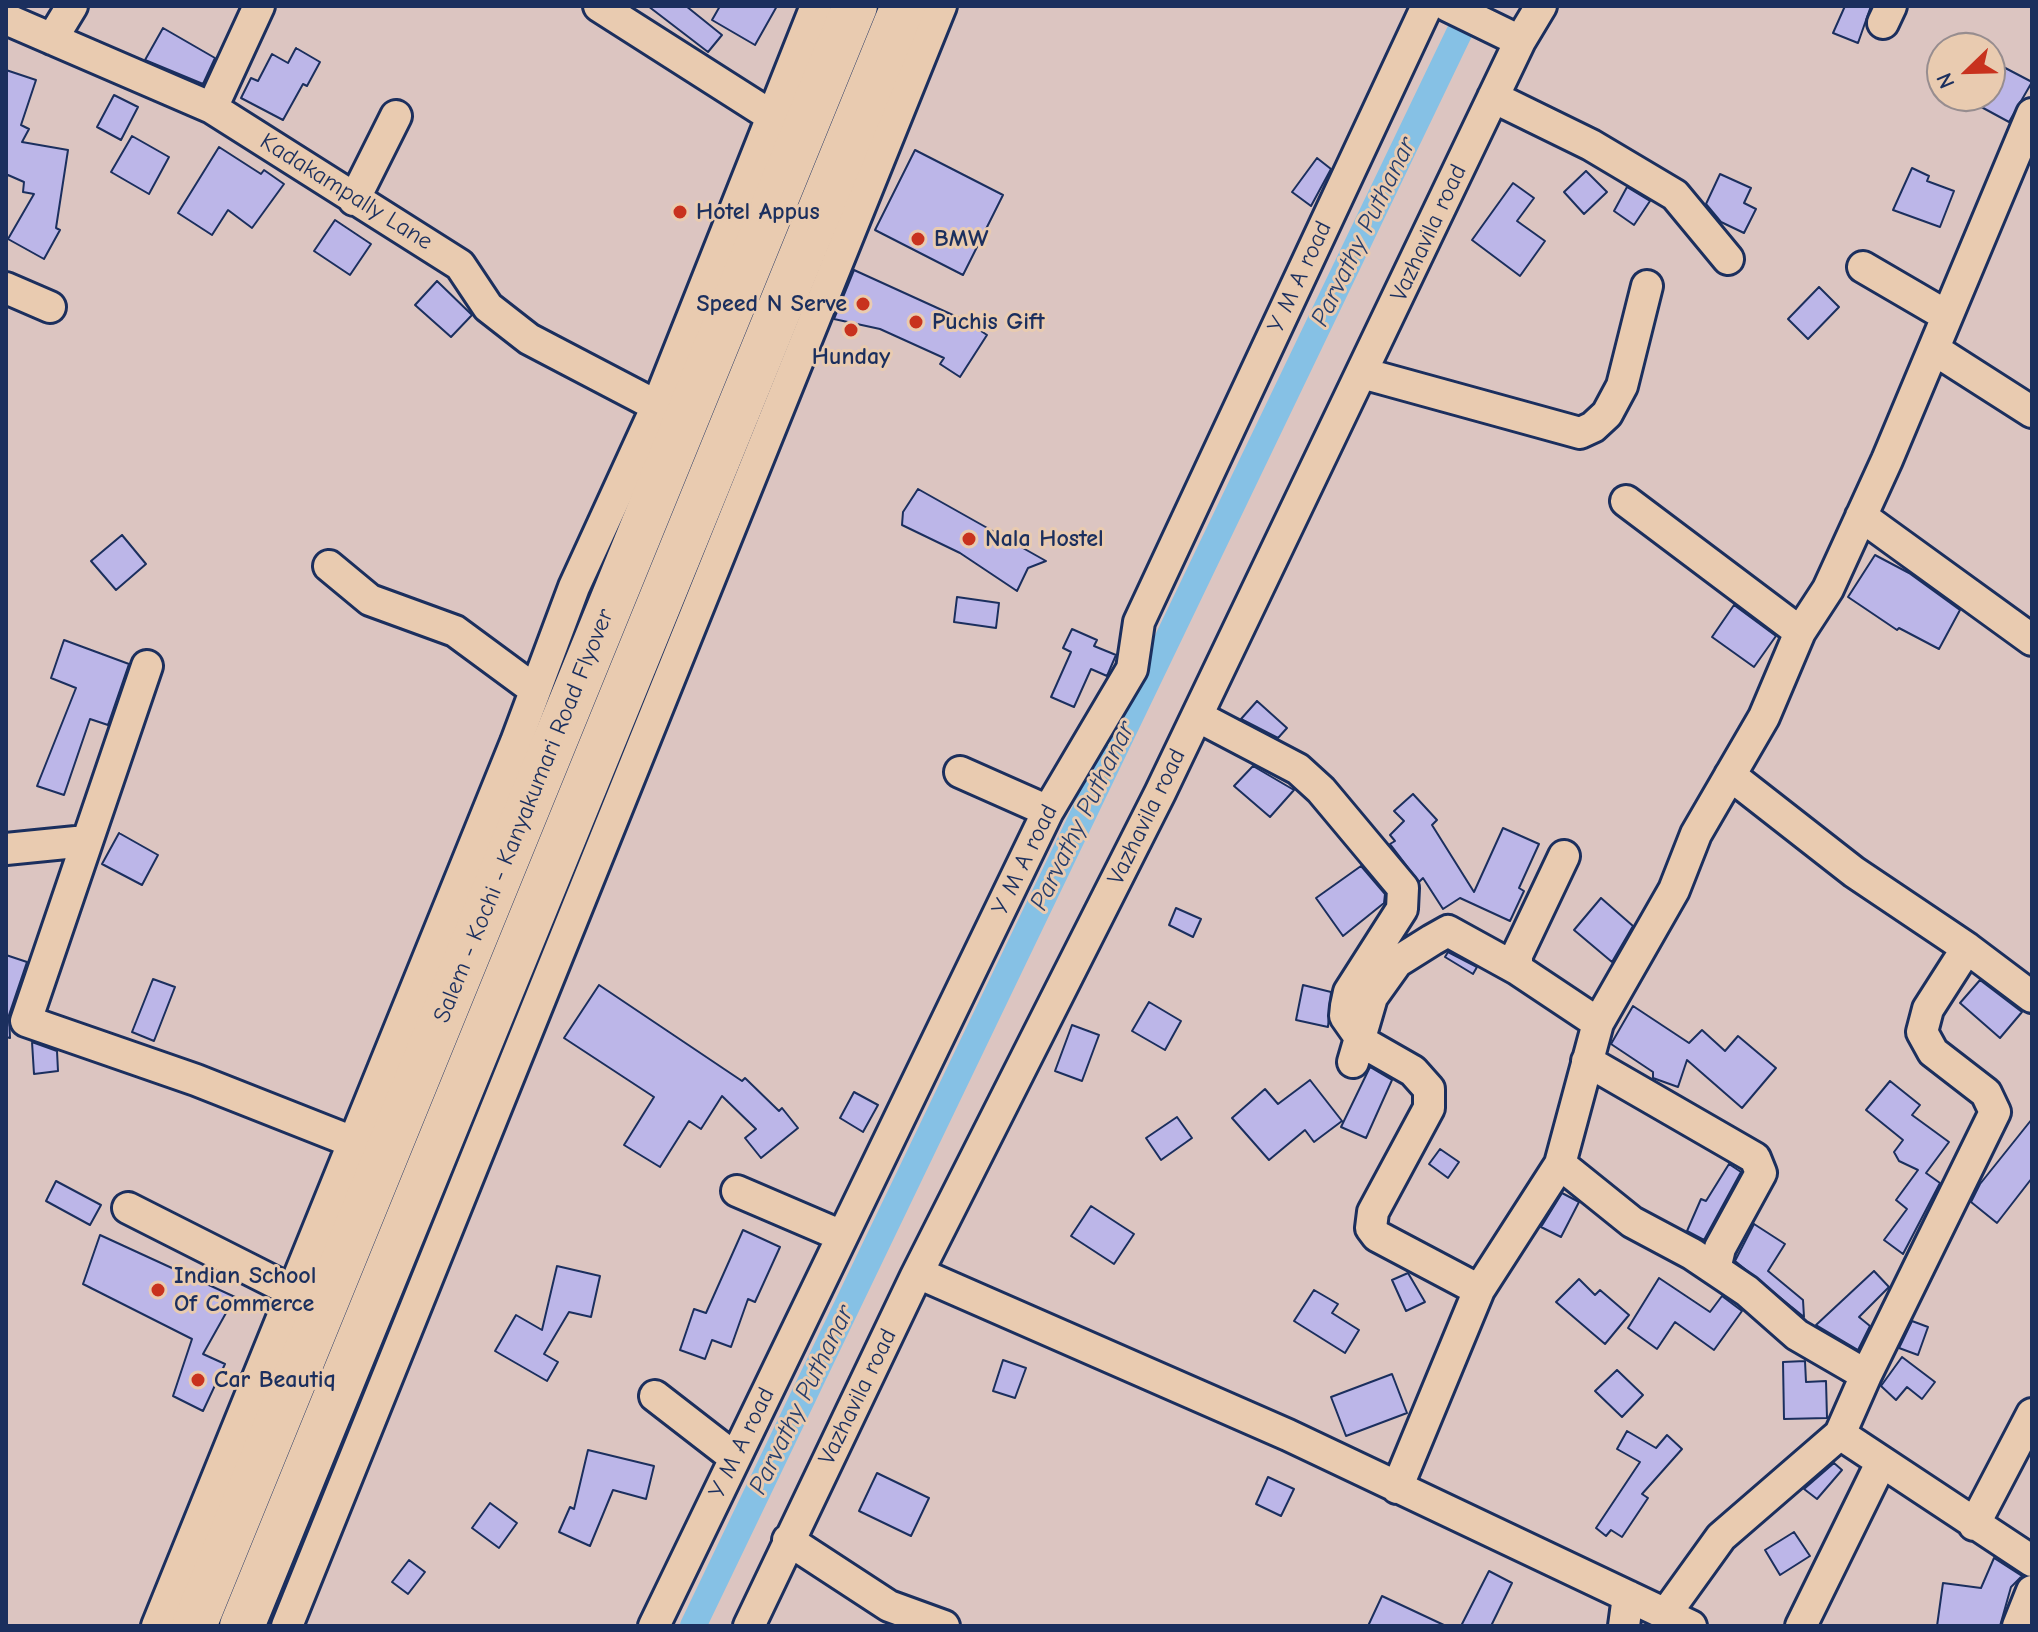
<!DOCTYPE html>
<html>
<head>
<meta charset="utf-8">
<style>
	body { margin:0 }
	#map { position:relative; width:2038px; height:1632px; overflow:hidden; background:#dcc5c1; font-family:"Comic Neue",sans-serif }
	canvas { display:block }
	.frame { position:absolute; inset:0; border:8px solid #1b2f5e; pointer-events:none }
	.north { position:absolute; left:1926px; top:32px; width:80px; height:80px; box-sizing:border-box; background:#e9cbb0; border:2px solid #978d8f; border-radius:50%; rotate:247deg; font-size:22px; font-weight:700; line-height:32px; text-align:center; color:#1b2f5e }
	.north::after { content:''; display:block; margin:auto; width:28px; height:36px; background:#c8321e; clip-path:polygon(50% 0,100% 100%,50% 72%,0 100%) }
</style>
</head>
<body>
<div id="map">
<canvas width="2038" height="1632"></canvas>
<div class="frame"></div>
<div class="north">N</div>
</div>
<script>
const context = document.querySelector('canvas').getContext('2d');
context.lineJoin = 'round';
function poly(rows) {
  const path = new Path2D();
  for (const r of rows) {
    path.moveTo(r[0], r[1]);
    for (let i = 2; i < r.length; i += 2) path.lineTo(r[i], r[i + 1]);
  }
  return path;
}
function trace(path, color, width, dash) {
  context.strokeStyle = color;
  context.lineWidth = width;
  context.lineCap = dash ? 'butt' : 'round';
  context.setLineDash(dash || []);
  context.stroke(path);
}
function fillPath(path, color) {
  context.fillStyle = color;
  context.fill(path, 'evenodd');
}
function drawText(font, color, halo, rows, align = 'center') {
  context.font = font + ' "Comic Neue",sans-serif';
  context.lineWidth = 6;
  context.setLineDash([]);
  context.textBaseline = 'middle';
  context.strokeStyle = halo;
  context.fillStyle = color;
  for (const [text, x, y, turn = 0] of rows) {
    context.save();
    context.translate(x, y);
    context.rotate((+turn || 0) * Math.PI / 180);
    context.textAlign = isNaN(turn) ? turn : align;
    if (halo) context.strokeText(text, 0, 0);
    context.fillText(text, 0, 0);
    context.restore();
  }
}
trace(poly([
	[693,1626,1472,6]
]), '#86c1e5', 26);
const building = poly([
	[648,6,686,6,722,35,708,52,648,6],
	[720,6,777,6,755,45,712,20,720,6],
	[1845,6,1871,6,1858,43,1833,33,1845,6],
	[163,28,215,58,203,84,145,60,163,28],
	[296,48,320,62,307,86,303,84,283,120,241,98,251,78,258,81,272,54,288,63,296,48],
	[1990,60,2032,82,2009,122,1961,96,1990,96,1990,60],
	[6,70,36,80,21,125,29,129,22,142,68,150,56,228,60,230,44,259,8,239,34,194,23,192,24,182,8,175,6,178,6,70],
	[114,95,138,107,121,140,97,127,114,95],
	[132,136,169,157,149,194,111,172,132,136],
	[219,147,261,174,264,170,284,184,252,228,228,210,212,235,178,213,219,147],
	[915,150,1003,195,963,275,875,230,915,150],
	[1317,158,1331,169,1311,206,1292,192,1317,158],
	[1912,168,1929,176,1927,181,1954,191,1940,227,1893,210,1912,168],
	[1586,171,1607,192,1584,214,1564,192,1586,171],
	[1720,174,1751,188,1744,203,1756,209,1744,233,1721,222,1706,204,1720,174],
	[1513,183,1534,198,1517,221,1545,241,1520,276,1472,240,1513,183],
	[1627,187,1650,201,1634,225,1614,211,1627,187],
	[335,220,371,244,350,275,314,251,335,220],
	[854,270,966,321,987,335,960,377,940,364,944,358,880,329,834,319,854,270],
	[437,281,472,315,451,337,415,305,437,281],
	[1819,287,1839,307,1808,339,1788,319,1819,287],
	[918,489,1046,561,1028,568,1017,591,960,553,902,525,903,512,918,489],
	[122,535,146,564,116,590,91,561,122,535],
	[1875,555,1909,573,1960,610,1939,649,1899,628,1897,630,1848,597,1875,555],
	[957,597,999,603,996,628,954,622,957,597],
	[1734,605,1776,636,1754,667,1712,637,1734,605],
	[1072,629,1097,640,1094,646,1116,655,1107,676,1091,669,1074,707,1051,697,1071,652,1063,648,1072,629],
	[64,640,129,664,108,725,90,719,64,795,37,786,76,688,51,678,64,640],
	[1257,701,1287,728,1278,738,1241,719,1257,701],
	[1253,766,1294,790,1270,817,1234,786,1253,766],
	[1413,794,1437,820,1432,825,1474,892,1503,828,1539,844,1519,888,1524,891,1510,921,1460,898,1443,909,1423,878,1419,882,1390,844,1395,841,1390,835,1404,821,1394,811,1413,794],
	[119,833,158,855,142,885,102,864,119,833],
	[1361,866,1385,894,1384,903,1343,936,1316,898,1361,866],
	[1601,898,1633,926,1612,962,1574,930,1601,898],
	[1176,908,1201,919,1193,937,1169,925,1176,908],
	[1448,952,1477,967,1473,974,1445,957,1448,952],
	[6,955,27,962,9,1015,10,1038,6,1037,6,955],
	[153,979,175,987,154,1041,132,1032,153,979],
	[1980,980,2022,1012,2000,1038,1960,1003,1980,980],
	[599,985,742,1081,745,1078,779,1111,782,1108,798,1128,761,1158,745,1138,756,1129,722,1096,701,1129,689,1121,660,1167,624,1145,654,1097,564,1038,599,985],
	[1303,985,1331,992,1328,1027,1296,1020,1303,985],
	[1149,1002,1181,1021,1165,1050,1132,1031,1149,1002],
	[1633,1006,1689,1043,1702,1030,1725,1051,1738,1036,1776,1068,1742,1108,1687,1060,1678,1087,1653,1078,1653,1072,1611,1044,1633,1006],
	[1072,1025,1099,1035,1082,1081,1055,1071,1072,1025],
	[32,1042,57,1051,58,1071,34,1074,32,1042],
	[1370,1067,1392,1080,1366,1138,1341,1127,1370,1067],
	[1310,1080,1342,1121,1314,1142,1305,1130,1269,1160,1232,1118,1265,1089,1278,1104,1310,1080],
	[1890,1081,1920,1105,1912,1115,1949,1142,1926,1173,1940,1183,1903,1254,1884,1240,1907,1209,1896,1200,1918,1170,1899,1161,1894,1152,1903,1140,1866,1110,1890,1081],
	[854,1092,878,1105,863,1132,840,1118,854,1092],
	[1177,1117,1192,1138,1161,1160,1146,1138,1177,1117],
	[2032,1119,2032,1178,1997,1223,1971,1202,1980,1184,2032,1119],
	[1440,1149,1459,1162,1448,1178,1429,1164,1440,1149],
	[1729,1164,1741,1172,1704,1240,1687,1231,1701,1199,1706,1201,1729,1164],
	[56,1181,101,1205,90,1225,46,1201,56,1181],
	[1562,1193,1579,1202,1561,1237,1541,1227,1562,1193],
	[1091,1206,1134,1234,1114,1264,1071,1236,1091,1206],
	[1754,1224,1785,1244,1768,1271,1803,1300,1804,1317,1735,1261,1754,1224],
	[743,1230,780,1247,755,1302,748,1299,731,1347,712,1340,705,1359,680,1350,694,1309,706,1313,743,1230],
	[100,1235,235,1297,203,1354,225,1364,203,1411,173,1396,192,1339,83,1284,100,1235],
	[557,1266,600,1276,591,1317,569,1312,544,1354,558,1362,547,1381,495,1351,516,1315,542,1330,557,1266],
	[1874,1271,1889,1287,1859,1317,1870,1326,1858,1350,1816,1325,1874,1271],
	[1408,1273,1425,1302,1406,1311,1392,1280,1408,1273],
	[1659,1278,1710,1312,1722,1296,1742,1311,1714,1350,1675,1322,1657,1349,1628,1328,1659,1278],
	[1579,1279,1595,1295,1600,1290,1629,1315,1605,1344,1556,1302,1579,1279],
	[1314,1290,1338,1304,1332,1313,1359,1330,1345,1353,1294,1321,1314,1290],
	[1912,1321,1928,1327,1918,1355,1899,1348,1912,1321],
	[1902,1357,1935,1382,1922,1399,1907,1387,1896,1400,1881,1386,1902,1357],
	[1003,1360,1026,1368,1015,1398,993,1391,1003,1360],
	[1805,1361,1806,1382,1826,1381,1827,1418,1784,1419,1783,1362,1805,1361],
	[1617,1370,1643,1395,1622,1417,1595,1391,1617,1370],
	[1392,1374,1407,1413,1346,1436,1331,1397,1392,1374],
	[1627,1431,1656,1448,1667,1435,1682,1449,1642,1494,1648,1498,1622,1537,1611,1530,1606,1536,1596,1528,1640,1462,1617,1449,1627,1431],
	[588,1450,654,1466,646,1499,613,1490,590,1546,559,1532,570,1507,574,1509,588,1450],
	[1834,1463,1842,1470,1817,1499,1804,1489,1834,1463],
	[877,1473,929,1498,911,1536,859,1511,877,1473],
	[1268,1477,1294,1489,1281,1516,1256,1504,1268,1477],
	[490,1503,517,1523,499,1548,472,1528,490,1503],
	[1794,1532,1810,1556,1780,1575,1765,1550,1794,1532],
	[1994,1558,2022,1576,2011,1587,2000,1626,1937,1626,1943,1583,1981,1588,1994,1558],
	[409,1560,425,1572,408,1594,392,1582,409,1560],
	[1489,1571,1512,1583,1491,1626,1461,1626,1489,1571],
	[1382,1596,1446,1626,1368,1626,1382,1596]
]);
fillPath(building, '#bcb6e8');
trace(building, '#1b2f5e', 2);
const minor = poly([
	[599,6,773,117],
	[1448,6,1520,41],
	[6,19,212,108,460,265,488,307,529,339,657,406],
	[1883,23,1891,6],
	[52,39,72,6],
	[1493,97,1591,145,1675,195,1728,259],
	[212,108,259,6],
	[2032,114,1887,460,1828,589,1800,632,1764,717,1696,834,1674,890,1598,1023,1560,1164,1632,1222,1692,1254,1747,1291,1797,1335,1866,1375,1840,1434,2032,1561],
	[354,200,396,116],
	[1863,267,1947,316],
	[6,288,50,307],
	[1935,350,2032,412],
	[1362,373,1580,433,1593,427,1607,414,1622,386,1647,286],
	[1626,501,1800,632],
	[1861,516,2032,640],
	[329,566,370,600,455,631,535,690],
	[147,666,26,1021,196,1080,353,1142],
	[1197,716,1298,769,1321,790,1403,888,1402,909,1349,992,1346,1006,1345,1016,1364,1043,1413,1071,1429,1089,1429,1108,1373,1212,1371,1228,1377,1236,1479,1290,1560,1164],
	[960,772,1048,811],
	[1730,775,1854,872,1967,948,2032,997],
	[6,849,86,841],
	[1564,856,1517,955,1517,969,1598,1023],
	[1587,1061,1755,1158,1761,1173,1720,1248,1715,1269],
	[1353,1062,1372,997,1397,962,1432,940,1448,931,1517,969],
	[737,1191,842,1236],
	[128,1208,294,1292],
	[918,1273,1288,1435,1691,1626],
	[1866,1375,1995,1112,1986,1093,1933,1052,1922,1032,1928,1009,1967,948],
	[655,1396,735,1458],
	[1397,1488,1479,1290],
	[1974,1525,2032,1414],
	[788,1540,889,1606,944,1626],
	[1667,1612,1721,1537,1840,1434],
	[157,1626,516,742,574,587,657,406,816,6],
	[287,1626,941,6],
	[654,1626,1048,811,1132,669,1139,622,1427,6],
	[749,1626,916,1276,1160,793,1520,41,1541,6],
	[1624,1626,1628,1596],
	[1801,1626,1881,1463],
	[2018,1626,2032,1591]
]);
const highway = poly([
	[194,1626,855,6],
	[242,1626,903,6]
]);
trace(minor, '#1b2f5e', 36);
trace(highway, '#1b2f5e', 50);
trace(minor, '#e9cbb0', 30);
trace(highway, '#e9cbb0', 44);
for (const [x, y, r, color] of [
	[680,212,8,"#c8321e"],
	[918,239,8,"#c8321e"],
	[863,304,8,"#c8321e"],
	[916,322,8,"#c8321e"],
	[851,330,8,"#c8321e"],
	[969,539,8,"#c8321e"],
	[158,1290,8,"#c8321e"],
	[198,1380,8,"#c8321e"]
]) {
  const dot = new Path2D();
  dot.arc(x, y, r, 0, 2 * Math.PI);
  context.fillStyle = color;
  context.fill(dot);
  trace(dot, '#e9cbb0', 3);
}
drawText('24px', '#1b2f5e', '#e9cbb0', [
	["Kadakampally Lane",346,192,32],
	["Vazhavila road",1429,233,-65],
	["Y M A road",1300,277,-65],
	["Salem - Kochi - Kanyakumari Road Flyover",524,816,-68],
	["Vazhavila road",1147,817,-64],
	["Y M A road",1025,860,-64],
	["Vazhavila road",858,1397,-64],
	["Y M A road",742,1443,-64]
]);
drawText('bold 24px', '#1b2f5e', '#e9cbb0', [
	["Hotel Appus",696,212],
	["BMW",934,239],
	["Speed N Serve",847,304,"right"],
	["Puchis Gift",932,322],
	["Hunday",851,357,"center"],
	["Nala Hostel",985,539],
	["Indian School",174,1276],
	["Of Commerce",174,1304],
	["Car Beautiq",214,1380]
], 'left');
drawText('italic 26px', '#263e6c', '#e9cbb0', [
	["Parvathy Puthanar",1364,232,-64],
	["Parvathy Puthanar",1083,816,-64],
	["Parvathy Puthanar",802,1400,-64]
]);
</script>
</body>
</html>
